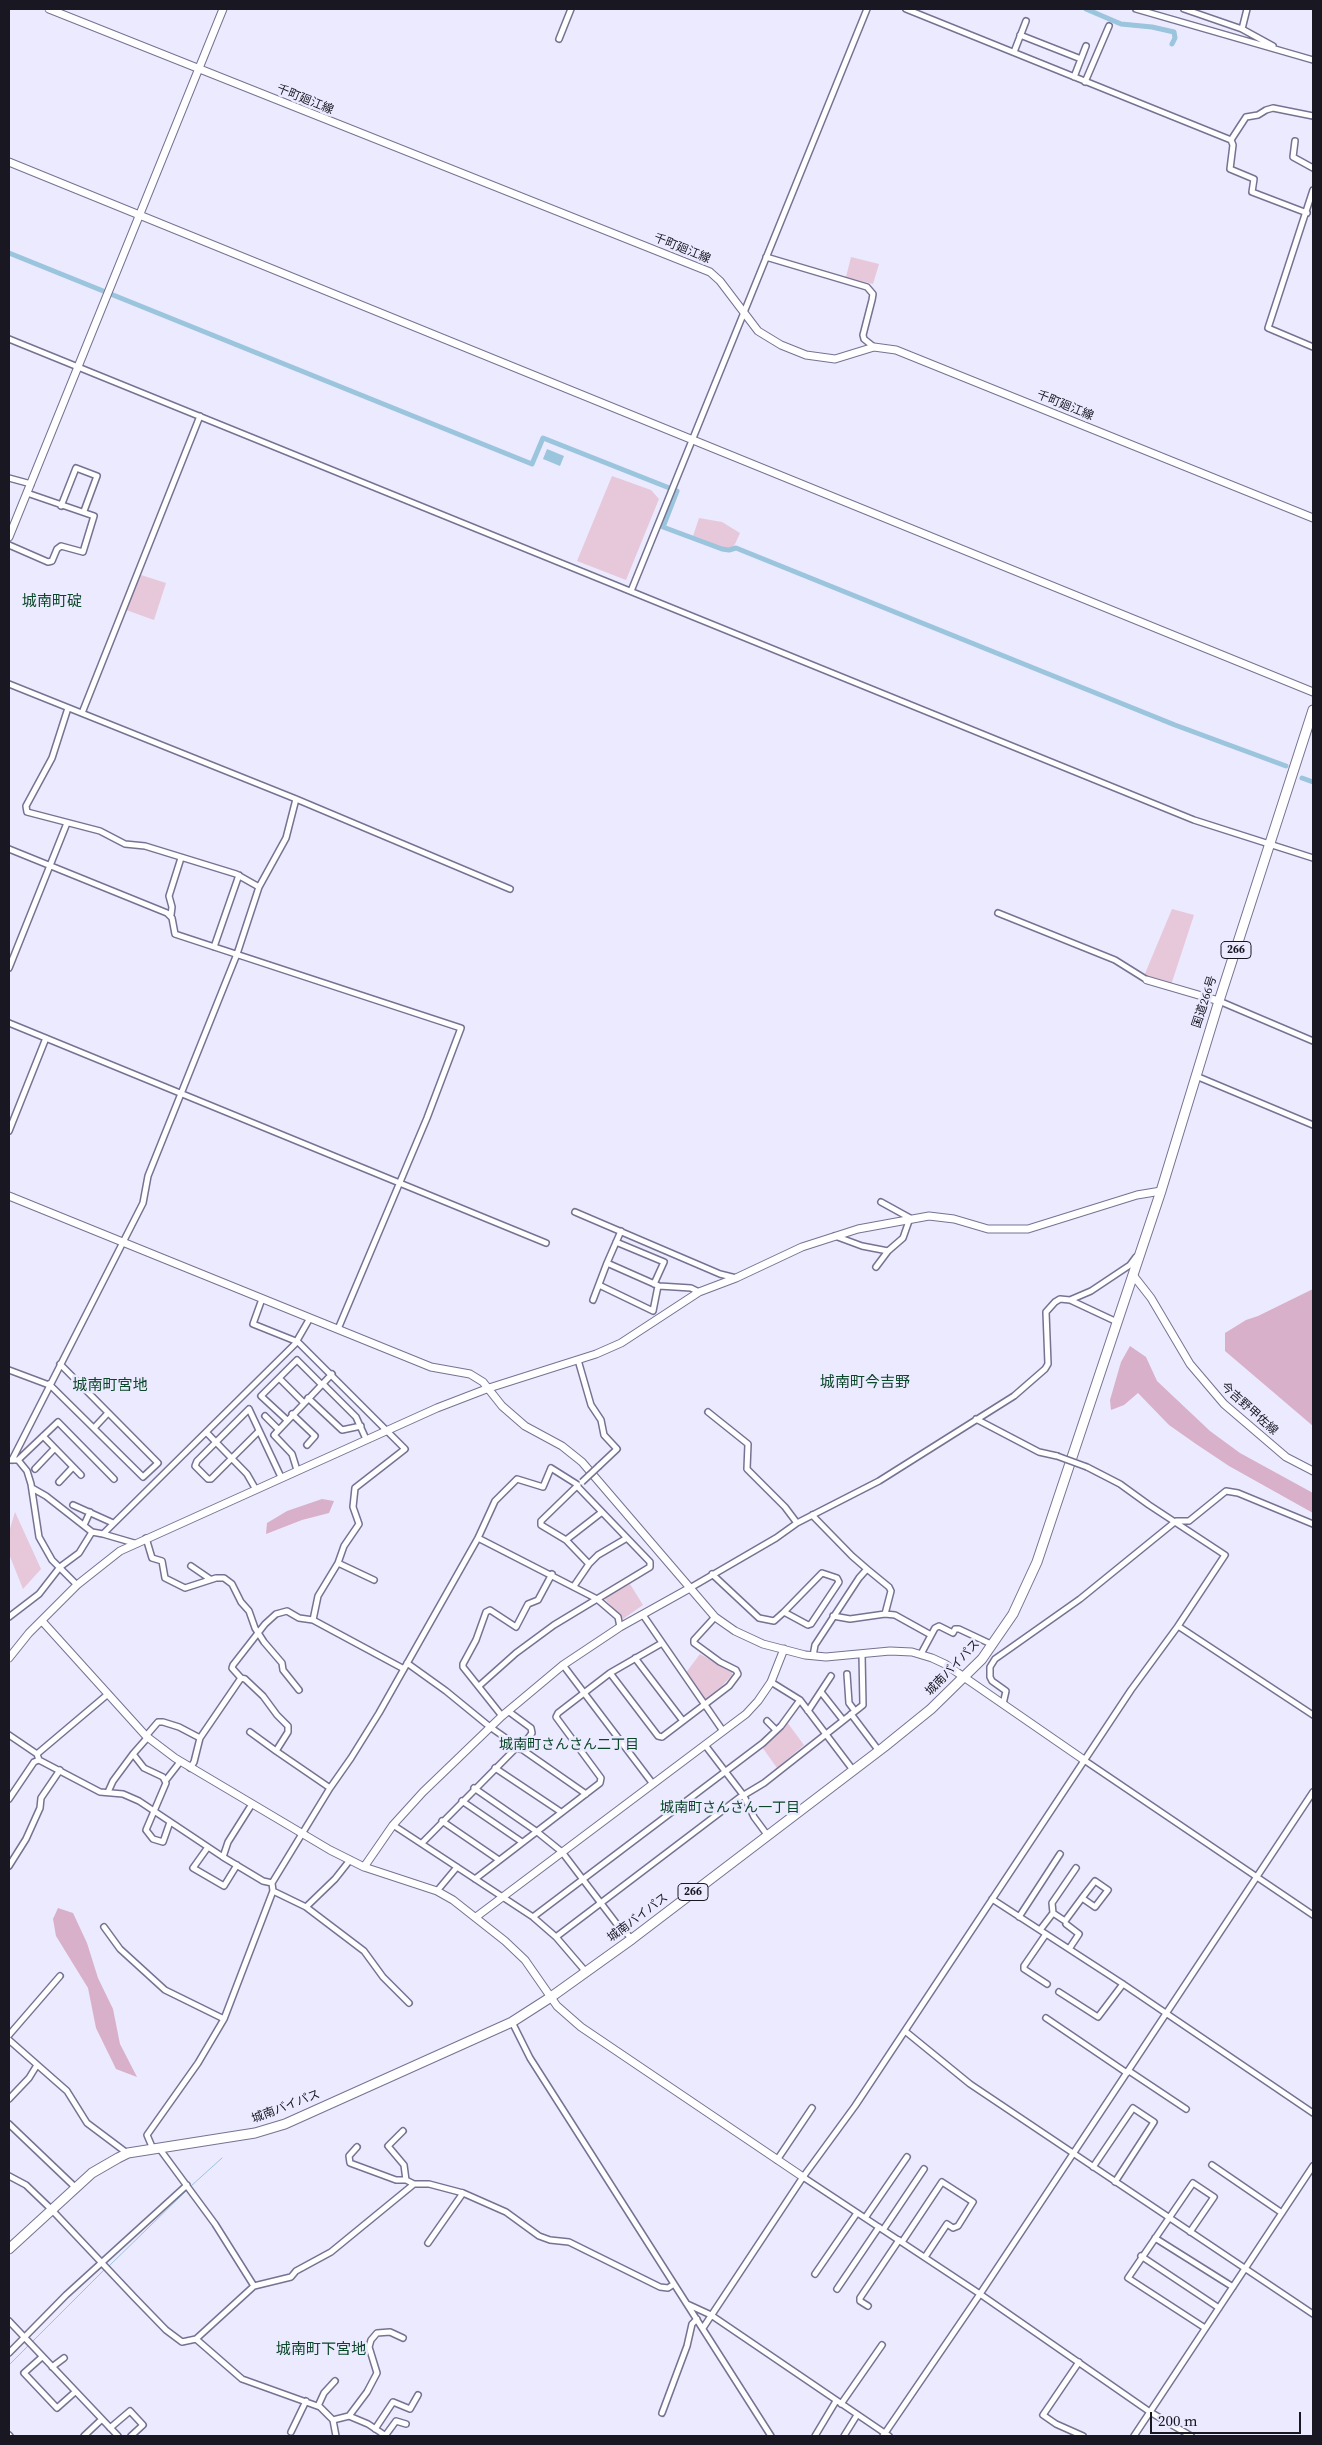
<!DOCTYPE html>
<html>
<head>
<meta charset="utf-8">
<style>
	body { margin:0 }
	#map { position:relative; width:1322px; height:2445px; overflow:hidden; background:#ebeaff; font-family:"Source Serif 4",serif }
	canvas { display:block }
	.frame { position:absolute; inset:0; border:10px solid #181722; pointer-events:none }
	.scale { position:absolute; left:1150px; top:2412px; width:151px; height:22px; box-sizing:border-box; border:2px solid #181722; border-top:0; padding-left:6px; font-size:15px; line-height:18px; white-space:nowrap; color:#181722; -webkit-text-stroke:4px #ebeaff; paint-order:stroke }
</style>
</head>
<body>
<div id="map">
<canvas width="1322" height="2445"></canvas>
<div class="frame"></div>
<div class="scale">200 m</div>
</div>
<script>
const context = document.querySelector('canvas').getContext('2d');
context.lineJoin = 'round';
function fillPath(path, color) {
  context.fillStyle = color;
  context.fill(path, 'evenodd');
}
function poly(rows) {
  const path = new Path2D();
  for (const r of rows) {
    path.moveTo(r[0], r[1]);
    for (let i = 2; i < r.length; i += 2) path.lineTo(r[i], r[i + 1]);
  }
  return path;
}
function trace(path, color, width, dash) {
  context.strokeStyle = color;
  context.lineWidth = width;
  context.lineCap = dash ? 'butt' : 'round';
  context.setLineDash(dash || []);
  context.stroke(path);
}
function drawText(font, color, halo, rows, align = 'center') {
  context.font = font + ' "Source Serif 4","Noto Sans JP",serif';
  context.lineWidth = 5;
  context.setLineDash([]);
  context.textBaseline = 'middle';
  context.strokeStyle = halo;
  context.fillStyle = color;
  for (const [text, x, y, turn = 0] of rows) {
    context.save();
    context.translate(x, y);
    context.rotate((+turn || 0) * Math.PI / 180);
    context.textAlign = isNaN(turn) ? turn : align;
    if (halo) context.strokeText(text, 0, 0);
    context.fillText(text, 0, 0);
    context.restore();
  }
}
fillPath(poly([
	[851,257,879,264,873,284,846,277],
	[612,476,651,490,659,499,626,580,577,561],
	[699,518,722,522,740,533,735,544,732,548,722,547,693,536],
	[141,575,166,583,154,620,126,610],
	[1172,909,1194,915,1171,985,1144,976],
	[15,1512,41,1569,23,1589,9,1554,9,1532],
	[630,1584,643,1605,623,1619,604,1598],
	[700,1654,732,1672,732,1675,721,1687,705,1699,685,1674],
	[787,1722,804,1745,777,1768,762,1747]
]), '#e7c8da');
fillPath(poly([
	[1313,1289,1312,1344,1313,1426,1225,1351,1225,1333,1246,1320,1258,1316],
	[1130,1346,1146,1357,1157,1381,1210,1431,1240,1453,1313,1493,1313,1513,1229,1466,1196,1444,1169,1425,1138,1393,1124,1405,1111,1410,1110,1400,1121,1362],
	[322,1499,334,1501,329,1513,302,1520,266,1534,267,1523,287,1511],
	[58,1908,73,1913,87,1943,98,1978,113,2009,120,2044,137,2077,116,2069,96,2028,88,1988,56,1936,53,1919]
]), '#d8b0c9');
fillPath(poly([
	[547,449,564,456,560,466,543,459]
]), '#9bc4dd');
trace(poly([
	[1283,845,1303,852],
	[191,2186,222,2158],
	[108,2267,188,2189],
	[32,2342,105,2269],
	[9,2365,29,2345]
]), '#9bc4dd', 1);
trace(poly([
	[1086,9,1121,24,1152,27,1174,32,1175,38,1172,44],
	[9,253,532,464,543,438,677,491,663,527,722,549,729,550,736,548,1175,725,1286,766],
	[1302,778,1313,782]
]), '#9bc4dd', 5);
const street = poly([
	[906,9,1231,140],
	[1136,9,1313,60],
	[1184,9,1242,29,1273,46],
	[1242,29,1247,9],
	[1020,35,1081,59],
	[559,39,571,9],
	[1014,52,1026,21],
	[1074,77,1086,46],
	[1085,82,1109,26],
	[1295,141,1293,157,1313,168],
	[1313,190,1268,328,1313,347],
	[1307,213,1252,192,1254,179,1230,169,1233,145,1231,140,1246,117,1258,115,1266,110,1273,108,1313,116],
	[766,257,867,287,873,294,872,300,863,335,864,339,874,347],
	[9,339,1194,820,1313,858],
	[9,478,31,484],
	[61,506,76,468,97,476,84,511],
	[9,545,48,562,52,561,57,549,61,546,83,552,94,516,27,493],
	[631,591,867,9],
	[9,684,296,799,510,889],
	[68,708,52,758,26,806,27,812,100,831,125,844,145,846,236,874,259,887],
	[82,713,200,416],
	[9,849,167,913,172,918,175,934,461,1028,427,1118,338,1329],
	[998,913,1115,960,1147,980],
	[171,915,172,907,169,896,181,858],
	[214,947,239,875],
	[9,968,67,823],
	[1219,1001,1313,1041],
	[9,1023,546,1243],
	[1196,1076,1313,1125],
	[9,1131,46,1038],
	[575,1212,720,1274,736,1278],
	[621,1231,607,1263,659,1286,691,1288,699,1292],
	[835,1236,862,1246,888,1251],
	[616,1242,664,1262,654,1284],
	[876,1267,888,1251,903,1238,910,1218,881,1202],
	[599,1285,653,1311,658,1286],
	[262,1299,253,1324,298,1342,405,1449,355,1488,353,1507,359,1524,344,1546,338,1563,318,1596,313,1620],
	[593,1300,607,1263],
	[1070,1300,1091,1291,1130,1265,1136,1257],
	[578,1360,591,1405,601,1420,604,1435,617,1449,599,1466],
	[9,1370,49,1385],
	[279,1378,304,1403],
	[49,1384,143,1477,158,1463,60,1364],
	[323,1384,356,1417,366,1439],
	[308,1398,342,1430,361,1426],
	[708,1412,748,1444,747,1469,785,1507,797,1523],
	[292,1414,315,1436,307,1445],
	[265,1416,278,1429],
	[976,1419,1039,1452,1057,1456],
	[287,1420,261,1396,297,1360,322,1385],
	[94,1428,108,1413],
	[259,1431,211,1479,208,1479,195,1466,197,1461,249,1409,281,1477],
	[206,1432,247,1474,255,1488],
	[43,1436,81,1475],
	[9,1460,18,1460,27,1471,31,1484,39,1537,52,1560,77,1585],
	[12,1460,143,1203,148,1176,237,954,259,887,286,838,296,799],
	[18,1460,58,1422,114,1479],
	[35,1469,54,1449],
	[297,1470,292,1454,274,1435,332,1374],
	[59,1482,73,1467],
	[578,1485,551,1468,543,1487,517,1479,495,1501,478,1538,597,1599,618,1617,620,1627],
	[32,1488,46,1496,92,1532],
	[73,1505,113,1523],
	[812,1515,852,1556,867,1569],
	[84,1525,90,1512],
	[146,1538,152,1558,162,1561,165,1578,185,1588,216,1578,224,1578,232,1584,241,1602,249,1611,255,1628,264,1642,282,1663,283,1670,299,1690],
	[566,1540,602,1512],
	[134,1543,103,1534,295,1344,310,1318],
	[338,1563,374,1580],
	[191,1566,210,1579],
	[712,1574,759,1618,774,1621,784,1612,808,1625,811,1624,839,1582,837,1578,822,1573,784,1612],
	[574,1586,589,1564,598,1555,627,1538],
	[690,1588,776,1538,797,1523,879,1481,1014,1396,1045,1369,1048,1364,1046,1312,1055,1302,1060,1299,1070,1300,1117,1322],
	[643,1615,723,1731],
	[833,1616,850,1619,885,1614,895,1615,931,1635],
	[9,1617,39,1594,60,1567,79,1553,92,1532,103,1534],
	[1178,1626,1313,1715],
	[921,1654,935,1628,939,1626,953,1633,955,1629,959,1629,993,1645],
	[813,1656,815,1645,859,1578,867,1569,889,1587,891,1591,885,1614],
	[635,1658,683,1721],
	[407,1663,446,1691,490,1727,586,1794],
	[563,1665,653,1784],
	[610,1673,658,1736,662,1737,729,1686,738,1674,736,1670,720,1662,694,1643,694,1640,715,1617],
	[847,1674,849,1703,855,1711],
	[771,1682,800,1700,853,1770],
	[479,1686,516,1653,554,1625,650,1567,650,1562,577,1486,541,1521,541,1525,566,1540,589,1564],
	[821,1692,843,1720],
	[1003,1704,1006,1691,992,1681,990,1677,990,1667,995,1659,1080,1599,1176,1521,1189,1521,1226,1491,1238,1493,1313,1524],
	[508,1711,531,1728,532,1733,520,1749],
	[808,1711,831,1676],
	[851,1714,879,1751],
	[502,1716,463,1667,463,1664,476,1640,486,1612,490,1610,516,1627,528,1604,538,1600,552,1574],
	[767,1721,776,1730],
	[250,1732,276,1751],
	[9,1735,37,1754,39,1760,100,1792,123,1794,139,1801,223,1857,263,1881,272,1883],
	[146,1736,158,1722,163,1722,179,1727,200,1738],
	[148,1737,133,1754,144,1768,163,1777,166,1783,146,1830,153,1839,163,1842,170,1822],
	[705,1745,744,1796,754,1817,768,1836],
	[37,1754,108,1694],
	[1084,1760,1313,1915],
	[190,1768,194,1762,200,1738,241,1678],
	[495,1768,561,1812],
	[166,1780,180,1762],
	[330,1788,276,1751,288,1732,288,1726,277,1715,263,1696,245,1679,241,1678,232,1668,233,1665,265,1624,276,1614,287,1611,299,1618,313,1620,404,1669],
	[474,1788,536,1831,562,1852,616,1923,632,1939],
	[108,1792,113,1781,133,1754],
	[9,1799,34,1762,39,1760],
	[462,1801,522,1842],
	[442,1821,499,1860],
	[393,1825,533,1917,556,1937,586,1972],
	[422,1843,517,1747],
	[208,1847,193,1868,224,1886,237,1865],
	[223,1857,228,1842,252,1804],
	[9,1866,26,1839,40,1808,41,1798,60,1770],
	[475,1879,600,1783,601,1778,556,1717,558,1713,610,1673,662,1643],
	[273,1891,306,1907,364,1951,383,1977,409,2003],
	[437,1891,457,1867],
	[992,1899,1123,1984,1313,2113],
	[306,1907,335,1879,350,1860],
	[1053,1913,1065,1921,1082,1898,1095,1881,1108,1890,1095,1907,1082,1898],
	[533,1917,763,1743,781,1726,800,1700],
	[1019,1917,1060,1854],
	[1066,1924,1079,1934,1069,1949],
	[104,1927,120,1949,165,1990,224,2019],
	[1040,1930,1053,1913,1052,1903,1076,1868],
	[1046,1934,1024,1966,1024,1969,1047,1984],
	[556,1937,739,1798,764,1783,863,1705,862,1654],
	[1059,1992,1098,2017,1123,1984],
	[1046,2018,1127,2073],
	[512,2022,530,2058,771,2436],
	[905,2031,970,2084,1313,2314],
	[9,2035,60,1976],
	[9,2040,67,2091,87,2123,127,2153],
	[1129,2071,1186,2109],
	[9,2099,29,2078,37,2065],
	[9,2124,75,2187],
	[403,2131,388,2146,404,2165,406,2180,414,2184],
	[357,2147,349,2156,350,2163,396,2180,406,2180],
	[159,2148,215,2224,254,2286],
	[153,2149,147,2135,198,2063,224,2019,273,1891,272,1883,330,1788,351,1758,379,1713,478,1538],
	[777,2160,812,2108],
	[1212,2165,1282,2213],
	[1093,2167,1133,2108,1154,2122,1115,2182],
	[9,2176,26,2185,51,2209,134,2297,166,2330,182,2342,196,2339,254,2286,291,2277,296,2271,331,2252,414,2184,429,2184,463,2193,506,2212,539,2236,550,2240,569,2242,660,2287,668,2288,674,2284],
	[803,2177,980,2294,1150,2412,1191,2436],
	[865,2218,907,2157],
	[883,2230,924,2169],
	[1190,2232,1214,2197,1193,2183,1128,2278,1205,2328],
	[1155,2238,1233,2287],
	[902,2242,942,2182,973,2202,958,2226,953,2228,947,2224,925,2257],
	[428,2243,463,2193],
	[1141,2256,1219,2308],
	[815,2274,857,2213],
	[837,2289,879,2227],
	[687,2304,711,2315,889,2436],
	[868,2306,860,2301,860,2298,899,2240],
	[9,2321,118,2436],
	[703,2328,803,2177,855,2106,1131,1690,1178,1626,1225,1555,1149,1505,1120,1484,1087,1467],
	[196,2339,242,2379,320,2407,333,2420,336,2436],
	[9,2353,66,2295,187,2185],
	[42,2357,24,2373,57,2408,75,2392],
	[1079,2362,1043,2415,1056,2424,1083,2436],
	[52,2367,64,2358],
	[841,2404,882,2345],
	[318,2406,324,2393,335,2381],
	[662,2413,687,2346,692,2324,697,2319],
	[349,2416,368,2424,386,2436],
	[333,2420,349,2416,367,2392,377,2373,369,2347,371,2340,377,2333,390,2332,403,2338],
	[110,2428,130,2411,143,2425,131,2436],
	[375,2429,393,2402,410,2409,418,2395],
	[291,2432,306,2401],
	[9,2435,10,2436],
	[84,2436,101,2420],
	[385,2436,396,2421,406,2424],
	[815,2436,836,2401],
	[844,2436,857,2415],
	[883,2436,980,2294,1313,1792],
	[1134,2436,1313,2166]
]);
const secondary = poly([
	[49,9,710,272,720,281,758,331,781,345,806,355,835,359,874,347,896,350,1313,518],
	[9,162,1313,692],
	[9,537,223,9],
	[1147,980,1219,1001],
	[9,1196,431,1367,470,1374,483,1382,502,1406,525,1426,562,1446,582,1462,715,1617,735,1631,763,1644,805,1655,826,1657,890,1651,912,1652,932,1658,945,1664,1084,1760],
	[1133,1275,1151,1298,1190,1364,1224,1404,1286,1457,1313,1471],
	[42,1621,146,1736,175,1758,330,1850,364,1867,437,1891,453,1900,505,1941,525,1960,557,2006,581,2027,803,2177],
	[9,1658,29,1633,77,1585,120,1551,437,1408,489,1388,596,1354,621,1343,699,1292,736,1278,802,1247,858,1229,929,1216,954,1219,988,1229,1028,1229,1137,1195,1161,1191],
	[364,1867,393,1825,423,1792,502,1716,563,1665,620,1627,690,1588],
	[476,1917,746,1714,758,1701,771,1682,784,1649]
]);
const highway = poly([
	[9,2249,92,2173,118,2158,128,2153,255,2133,285,2124,512,2022,551,1997,632,1939,884,1747,931,1709,982,1659,1013,1614,1037,1562,1161,1191,1219,1001,1313,710]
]);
trace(street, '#757391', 8);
trace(secondary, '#757391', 9);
trace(highway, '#757391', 11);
trace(street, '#fff', 5);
trace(secondary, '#fff', 7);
trace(highway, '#fff', 9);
const streetBridge = poly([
	[1057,1456,1087,1467],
	[582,1482,599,1466]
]);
trace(streetBridge, '#757391', 8, []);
trace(streetBridge, '#fff', 5);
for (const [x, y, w] of [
	[1236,950,30],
	[693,1892,30]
]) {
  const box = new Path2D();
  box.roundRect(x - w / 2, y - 8.5, w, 17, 4);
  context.fillStyle = '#ebeaff';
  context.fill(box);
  trace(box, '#181722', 1);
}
drawText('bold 11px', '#181722', null, [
	["266",1236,950],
	["266",693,1892]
]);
drawText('12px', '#181722', '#ebeaff', [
	["千町廻江線",305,100,22],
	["千町廻江線",682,249,22],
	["千町廻江線",1065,406,22],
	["国道266号",1205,1002,-72],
	["今吉野甲佐線",1249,1409,42],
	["城南バイパス",953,1668,-46],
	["城南バイパス",638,1918,-37],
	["城南バイパス",286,2107,-21]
]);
drawText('14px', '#0a4628', '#ebeaff', [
	["城南町さんさん二丁目",569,1745],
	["城南町さんさん一丁目",730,1808]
]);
drawText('15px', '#0a4628', '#ebeaff', [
	["城南町碇",52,602],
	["城南町今吉野",865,1383],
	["城南町宮地",110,1386],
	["城南町下宮地",321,2350]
]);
</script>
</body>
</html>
